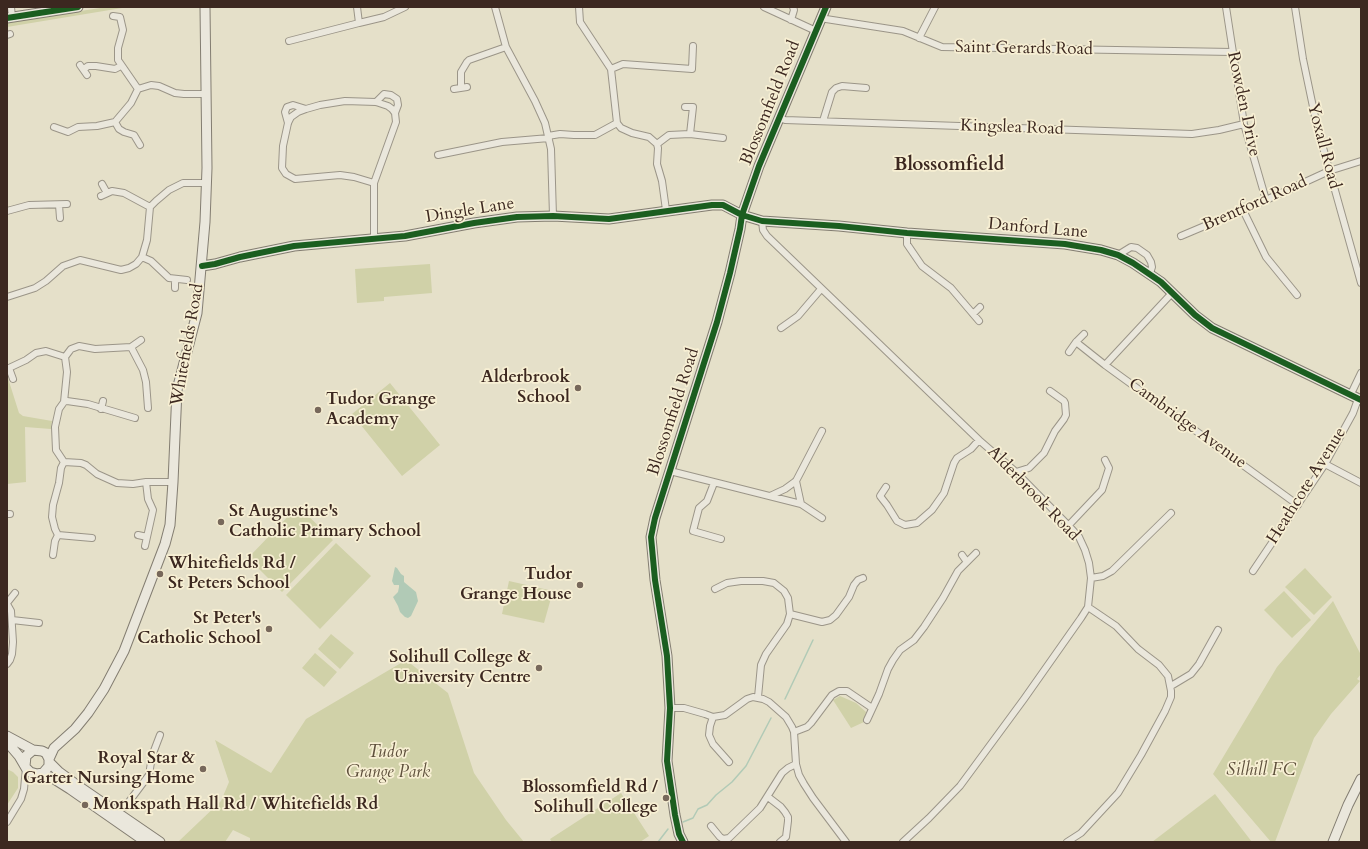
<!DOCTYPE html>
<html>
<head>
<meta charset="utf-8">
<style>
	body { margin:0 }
	#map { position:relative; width:1368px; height:849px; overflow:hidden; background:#e5e0c9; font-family:Cardo,serif }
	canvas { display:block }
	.frame { position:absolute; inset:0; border:8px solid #3c2820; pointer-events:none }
</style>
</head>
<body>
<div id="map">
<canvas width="1368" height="849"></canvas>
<div class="frame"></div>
</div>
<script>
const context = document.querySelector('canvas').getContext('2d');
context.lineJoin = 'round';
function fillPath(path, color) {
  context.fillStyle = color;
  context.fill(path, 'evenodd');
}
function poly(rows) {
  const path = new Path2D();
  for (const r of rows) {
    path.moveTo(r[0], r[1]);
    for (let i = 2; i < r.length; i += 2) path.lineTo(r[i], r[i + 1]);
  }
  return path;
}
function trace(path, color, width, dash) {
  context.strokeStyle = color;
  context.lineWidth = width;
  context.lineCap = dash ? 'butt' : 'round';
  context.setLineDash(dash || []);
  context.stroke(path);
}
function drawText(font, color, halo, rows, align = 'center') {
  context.font = font + ' Cardo,serif';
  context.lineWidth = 3.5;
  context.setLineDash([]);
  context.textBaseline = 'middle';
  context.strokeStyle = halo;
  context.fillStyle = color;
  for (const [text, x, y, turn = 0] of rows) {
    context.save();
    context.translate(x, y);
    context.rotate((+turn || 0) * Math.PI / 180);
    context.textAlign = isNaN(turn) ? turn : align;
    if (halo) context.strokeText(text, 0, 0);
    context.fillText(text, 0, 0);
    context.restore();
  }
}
fillPath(poly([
	[107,7,128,7,7,27,7,22],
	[430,264,432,293,384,297,384,301,357,303,355,269],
	[7,375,19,413,23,416,52,421,51,429,25,427,26,482,7,484],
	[390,383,440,445,402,476,352,414],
	[298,506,333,540,282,592,248,558],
	[336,543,371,576,320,629,286,595],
	[1305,568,1332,597,1314,615,1285,587],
	[509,581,553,591,544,623,502,614],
	[1284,591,1311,620,1292,638,1264,610],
	[1333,601,1361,655,1361,674,1357,679,1360,681,1331,714,1314,738,1275,842,1271,842,1213,774,1277,667],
	[331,634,354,653,340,669,318,649],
	[315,653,337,672,324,687,302,668],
	[406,660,448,693,474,773,506,820,524,842,250,842,250,838,233,830,225,842,180,842,179,841,221,801,229,782,215,740,271,773,306,719],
	[840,696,856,703,866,712,864,722,851,728,833,700],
	[7,769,13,772,18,777,18,788,7,805],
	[621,793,649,836,640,842,552,842,550,839],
	[1215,794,1252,842,1152,842]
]), '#d0d1a8');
fillPath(poly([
	[395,567,397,568,401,574,404,576,404,582,416,592,418,601,411,616,408,618,405,617,400,612,398,606,393,597,398,592,399,587,399,585,394,585,392,581]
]), '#b1cab6');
trace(poly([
	[785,699,813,640],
	[683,822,693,818,698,809,707,805,716,795,732,782,746,766,771,718],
	[658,842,668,829]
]), '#b1cab6', 1.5);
const street = poly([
	[11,7,12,17],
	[495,7,506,47,535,101,545,123,551,149,553,216],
	[579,7,580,22,611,69,617,123,621,128,632,133,649,137,657,144,658,148,657,164,662,181,666,210],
	[764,7,816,31],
	[1226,7,1244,124,1266,200],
	[1295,7,1303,59,1317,126,1361,283],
	[113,16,120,17,123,30,118,48,118,60,138,89],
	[822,16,826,19,903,31,942,47,1232,52],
	[791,20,794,10,793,7],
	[359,23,384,17,405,7],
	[7,35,10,34],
	[919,38,935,7],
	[289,41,359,23,357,7],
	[80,65,87,75],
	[84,69,88,66,96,66,115,69,121,66],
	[611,69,623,64,692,69,693,46],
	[461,87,461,72,467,62,469,60,506,47],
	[454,89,467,87],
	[376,102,384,94,391,95,397,99,398,105,395,113],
	[685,107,693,107,690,134],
	[779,118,785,120,1192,134,1219,130,1244,124],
	[823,121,832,92,836,88,842,86,866,88],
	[115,122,119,129,124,132,134,135,140,145],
	[288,123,285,112,287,107,293,105,306,109],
	[54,127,68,132,78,127,97,126,115,122,131,103,138,89,151,85,159,86,175,93,184,94,206,94],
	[548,136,560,134,574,135,595,135,617,123],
	[657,144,669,135,690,134,723,138],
	[438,155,502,142,549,138],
	[374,183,396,122,395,113,392,109,388,106,376,102,345,101,320,105,306,109,298,112,291,117,288,123,283,146,282,168,286,174,295,179,340,175,354,177,374,183,374,239],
	[102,184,107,193],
	[101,196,112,191,124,193,150,207],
	[59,205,60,218],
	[1243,210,1266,257,1297,295],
	[7,211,29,205,67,204],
	[762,221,763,230,767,236,979,440,1016,472,1069,526,1079,537,1085,550,1089,563,1091,578,1088,607,1081,618,1024,699,960,786,929,818,903,842],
	[907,233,907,244,922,266,951,288,979,321],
	[1181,236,1266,200,1329,171,1361,161],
	[1118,255,1131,247,1137,248,1147,255,1151,262,1152,267,1150,273],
	[142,257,151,261,169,278,187,280],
	[175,288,175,279],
	[7,297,35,288,46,281,63,266,80,260,121,270,129,268,136,264,142,257,147,240,150,207,156,201,169,190,183,183,207,183],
	[973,314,980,307],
	[781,328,798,316,821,289],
	[1076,342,1084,334],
	[131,347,141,340],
	[1069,352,1076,342,1105,365,1298,505],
	[1105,365,1172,293],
	[13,379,9,368,26,360,36,353,46,351,65,357],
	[1350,396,1361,373],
	[64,402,67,401,88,404,135,418],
	[148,408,146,382,143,370,131,347,95,349,79,346,71,349,65,357,67,372,64,402,59,409,55,427,56,450,64,462,81,463,86,465,97,474,117,483,133,484,146,482,173,482],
	[101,409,103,401],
	[64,462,61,468,59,483,53,505,52,517,55,529,58,535,92,538],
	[1325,464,1361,483],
	[670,471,801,504,822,518],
	[1016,472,1029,468,1044,453,1055,431,1064,419,1066,415,1065,403,1064,401,1050,391],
	[796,481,801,504],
	[714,483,707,501,699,508,693,531,721,539],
	[886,487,880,496,887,505,897,521,905,525,917,523,932,510,944,493,954,463,957,458,971,449,979,440],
	[770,496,785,489,796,481,822,431],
	[7,514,10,514],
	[1068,526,1102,490,1109,468,1105,460],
	[138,535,147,537],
	[145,546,153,510,148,499,146,482],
	[53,555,55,541,58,535],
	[962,555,967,562],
	[1253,571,1325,464,1353,413,1358,399],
	[1091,578,1103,576,1112,571,1171,513],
	[715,589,727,583,741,581,763,581,774,583,784,591,788,598,790,614,787,624,766,654,761,665,758,697],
	[7,603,15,593],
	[7,604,11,611,13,642,12,654,10,660,7,664],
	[790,614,822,622,830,620,836,615,849,597,854,585,858,580,863,578],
	[12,620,39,623],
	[1171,686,1191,674,1199,664,1218,630],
	[670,708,684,708,705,714,713,717,725,715,747,699,753,697,763,699,769,702,786,717,792,727,794,732,796,764,799,775,804,784,813,798,846,842],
	[713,717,710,726,709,735,713,744,729,762],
	[867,720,879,694,888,669,893,660,900,650,914,640,924,627,943,598,958,571,976,553],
	[794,732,807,727,811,723,832,695,839,691,847,691,872,708],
	[768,797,781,807,785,812,788,817,788,821,786,837,780,842],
	[114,811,125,807,149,775,152,756,160,735],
	[7,822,21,799,24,789,26,768],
	[711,826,720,837,723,839,729,838,760,808,782,773,788,768,796,764],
	[1067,842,1081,833,1118,793,1141,755,1165,711,1171,697,1171,691,1168,676,1159,665,1138,649,1116,626,1088,607]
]);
const secondary = poly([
	[7,18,78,7],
	[202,266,215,264,240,257,294,246,405,236,474,223,517,217,553,216,609,219,712,205,723,205,742,215,762,221,839,226,907,233,1065,244,1101,250,1118,255,1133,263,1161,282,1195,315,1212,328,1361,400],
	[7,736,33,750],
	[7,742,19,756,26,768,30,772,37,774,43,773,49,766,49,759,46,753,42,751,33,750,26,756,25,766],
	[49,759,54,748,75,729,88,713,104,689,124,651,165,544,170,525,173,482,177,390,197,313,205,222,207,168,205,7],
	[49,762,59,772,74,783,160,842],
	[39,774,51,777,70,789,146,842],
	[683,842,679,834,675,815,667,761,670,708,667,656,655,580,651,537,655,518,717,322,730,273,740,229,742,215,759,166,826,7],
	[1333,842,1348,805,1361,779]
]);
trace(street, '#9b9588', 8);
trace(secondary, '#837d71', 11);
trace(street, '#eae7dc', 6);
trace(secondary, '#eae7dc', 9);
trace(poly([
	[7,18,78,7],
	[202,266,215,264,240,257,294,246,405,236,474,223,517,217,553,216,609,219,712,205,723,205,742,215,762,221,839,226,907,233,1065,244,1101,250,1118,255,1133,263,1161,282,1195,315,1212,328,1361,400],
	[683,842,679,834,675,815,667,761,670,708,667,656,655,580,651,537,655,518,717,322,730,273,740,229,742,215,759,166,826,7]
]), '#1b5e20', 6);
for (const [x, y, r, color] of [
	[578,388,4,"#77685b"],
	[318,410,4,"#77685b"],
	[221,522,4,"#77685b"],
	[160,574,4,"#77685b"],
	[580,585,4,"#77685b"],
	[269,629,4,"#77685b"],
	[539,668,4,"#77685b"],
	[203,769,4,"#77685b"],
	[666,798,4,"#77685b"],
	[85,805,4,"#77685b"]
]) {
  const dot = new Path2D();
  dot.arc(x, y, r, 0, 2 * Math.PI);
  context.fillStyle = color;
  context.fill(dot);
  trace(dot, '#f7efd3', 1.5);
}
drawText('17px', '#3c2820', '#f7efd3', [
	["Saint Gerards Road",1024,49,1],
	["Blossomfield Road",771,103,-68],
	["Rowden Drive",1243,104,78],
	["Kingslea Road",1012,128,2],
	["Yoxall Road",1323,146,75],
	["Brentford Road",1255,204,-24],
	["Dingle Lane",470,211,-9],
	["Danford Lane",1038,229,5],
	["Whitefields Road",188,345,-80],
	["Blossomfield Road",674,412,-72],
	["Cambridge Avenue",1187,424,36],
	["Heathcote Avenue",1307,486,-58],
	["Alderbrook Road",1033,494,46]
]);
drawText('bold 17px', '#3c2820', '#f7efd3', [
	["Alderbrook",570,378],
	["School",570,398],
	["Tudor Grange",326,400,"left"],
	["Academy",326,420,"left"],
	["St Augustine's",229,512,"left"],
	["Catholic Primary School",229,532,"left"],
	["Whitefields Rd /",168,564,"left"],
	["St Peters School",168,584,"left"],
	["Tudor",572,575],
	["Grange House",572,595],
	["St Peter's",261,619],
	["Catholic School",261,639],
	["Solihull College &",531,658],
	["University Centre",531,678],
	["Royal Star &",195,759],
	["Garter Nursing Home",195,779],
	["Blossomfield Rd /",658,788],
	["Solihull College",658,808],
	["Monkspath Hall Rd / Whitefields Rd",93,805,"left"]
], 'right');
drawText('italic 17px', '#5d4f3b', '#f7efd3', [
	["Tudor",388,753],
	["Grange Park",388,773],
	["Silhill FC",1261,771]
]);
drawText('bold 19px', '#3c2820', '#f7efd3', [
	["Blossomfield",949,166]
]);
</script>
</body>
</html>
